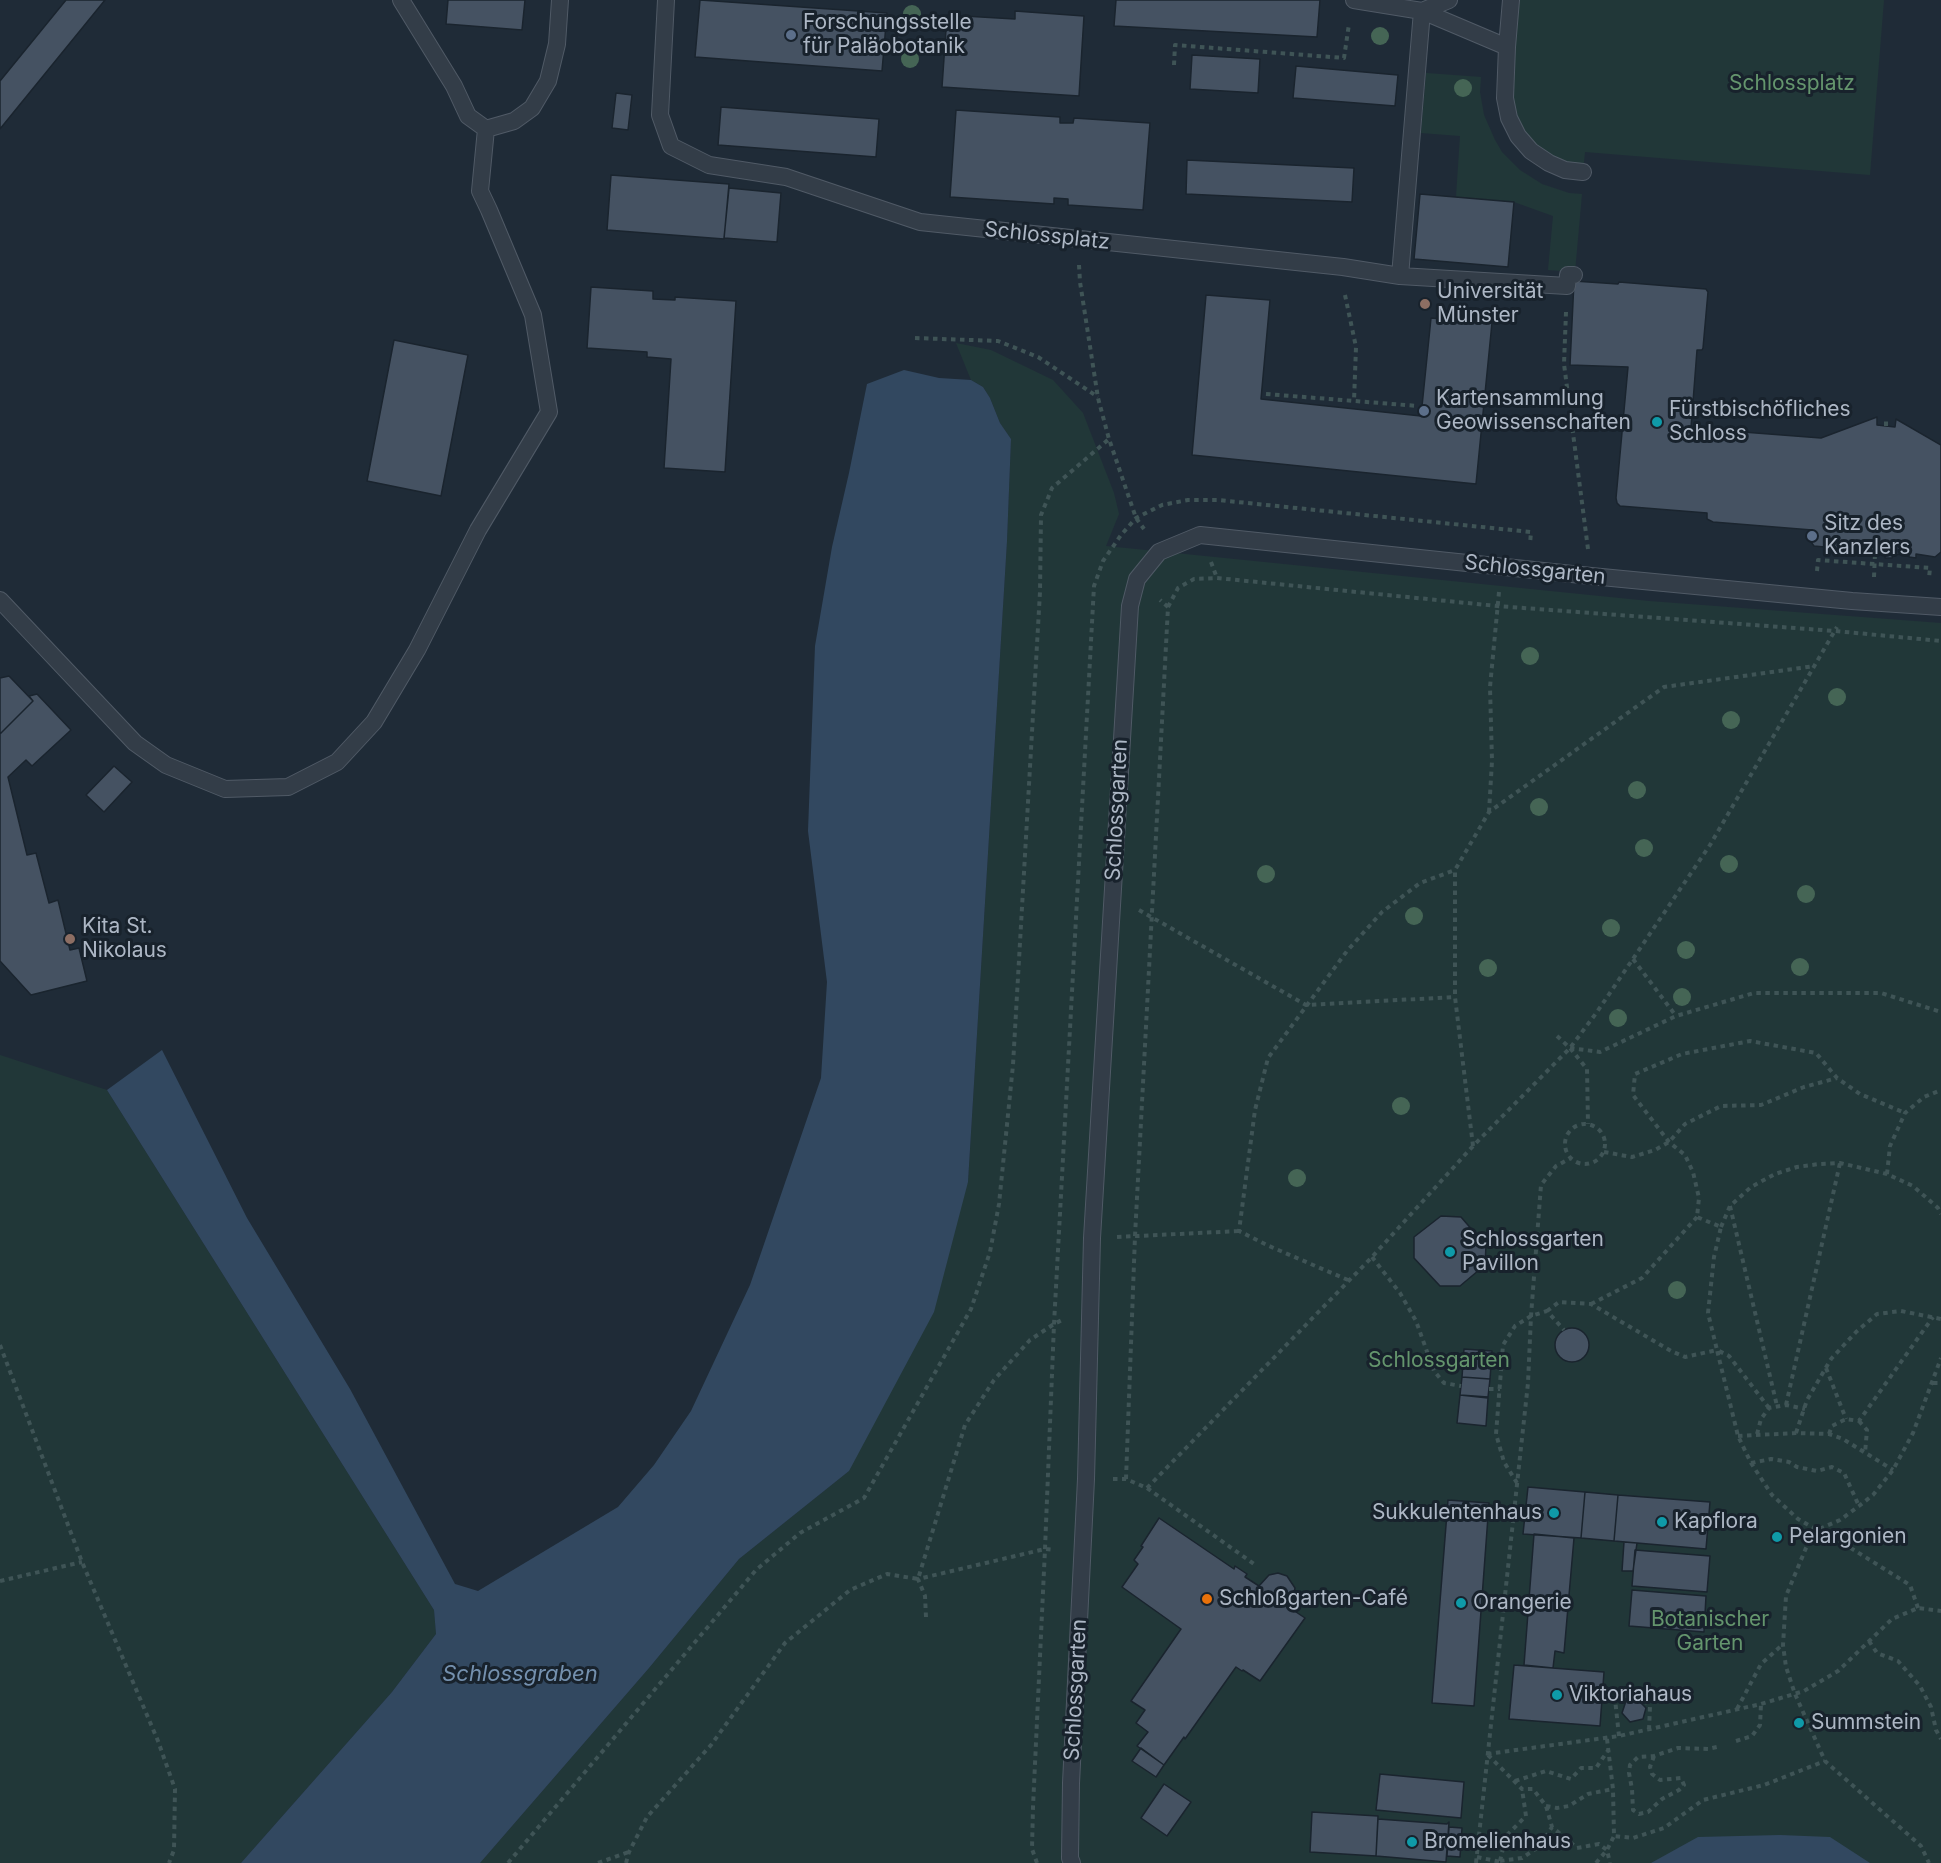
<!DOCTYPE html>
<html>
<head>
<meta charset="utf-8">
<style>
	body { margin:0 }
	canvas { display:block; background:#1f2b37 }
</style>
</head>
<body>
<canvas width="1941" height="1863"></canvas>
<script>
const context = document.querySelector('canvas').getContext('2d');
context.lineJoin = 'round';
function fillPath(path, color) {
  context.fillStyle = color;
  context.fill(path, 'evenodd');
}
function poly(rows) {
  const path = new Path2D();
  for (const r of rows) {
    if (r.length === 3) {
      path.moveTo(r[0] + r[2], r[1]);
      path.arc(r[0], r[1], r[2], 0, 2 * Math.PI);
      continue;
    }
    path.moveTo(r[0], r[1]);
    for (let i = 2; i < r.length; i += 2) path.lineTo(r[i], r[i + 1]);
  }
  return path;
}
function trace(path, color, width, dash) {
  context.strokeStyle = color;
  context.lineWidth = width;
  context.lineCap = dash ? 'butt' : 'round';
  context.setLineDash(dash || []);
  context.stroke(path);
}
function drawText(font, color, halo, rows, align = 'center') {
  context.font = font + ' Inter,sans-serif';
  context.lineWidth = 6;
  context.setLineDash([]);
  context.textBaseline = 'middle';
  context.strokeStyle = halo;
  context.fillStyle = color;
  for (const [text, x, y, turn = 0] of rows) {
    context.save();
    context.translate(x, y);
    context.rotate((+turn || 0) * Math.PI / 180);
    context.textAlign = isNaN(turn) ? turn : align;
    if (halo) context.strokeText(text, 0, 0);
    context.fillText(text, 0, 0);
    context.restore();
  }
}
fillPath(poly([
	[1511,0,1884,0,1870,175,1585,152,1583,172,1531,151,1505,98],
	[1426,73,1481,77,1480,92,1484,115,1495,140,1502,152,1520,170,1542,184,1569,193,1582,194,1575,272,1548,270,1553,216,1514,202,1456,197,1460,136,1421,133],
	[956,343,991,350,1053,380,1083,413,1114,493,1119,514,1106,546,1649,601,1941,623,1941,1863,480,1863,649,1668,739,1559,849,1471,968,1182,1007,541,1011,439,1000,423,990,398,983,387,971,380],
	[0,1055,107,1090,434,1610,436,1634,392,1692,241,1863,0,1863]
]), '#213738');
fillPath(poly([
	[904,370,939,378,971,380,983,387,990,398,1000,423,1011,439,1007,541,968,1182,934,1312,849,1471,739,1559,649,1668,480,1863,241,1863,392,1692,436,1634,434,1610,107,1090,162,1050,247,1218,350,1389,455,1584,478,1591,618,1507,654,1465,691,1411,750,1285,821,1078,827,982,808,831,815,646,832,547,849,473,867,384],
	[1780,1835,1830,1837,1870,1863,1651,1863,1698,1837]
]), '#324860');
const building = poly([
	[66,0,105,0,0,129,0,81,66,0],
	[448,0,525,0,522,30,446,24,448,0],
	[700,0,887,13,882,71,695,57,700,0],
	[1116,0,1320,0,1317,37,1114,26,1116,0],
	[1015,11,1084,16,1079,96,942,87,947,15,1015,19,1015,11],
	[1192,55,1260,59,1258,93,1190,89,1192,55],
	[1296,66,1398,75,1395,106,1293,98,1296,66],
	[616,93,632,95,628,130,612,128,616,93],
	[721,107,879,119,876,157,718,145,721,107],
	[956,110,1060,117,1060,123,1073,123,1074,118,1150,123,1143,210,1068,205,1068,199,1054,198,1054,204,950,197,956,110],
	[1187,160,1354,168,1352,202,1186,194,1187,160],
	[611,175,729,184,724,239,607,230,611,175],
	[729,188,781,193,777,242,724,238,729,188],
	[1420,194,1514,202,1508,267,1414,259,1420,194],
	[1574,281,1618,284,1619,282,1706,289,1708,292,1703,348,1702,350,1697,350,1691,428,1821,438,1877,417,1877,425,1895,427,1896,419,1941,445,1941,552,1935,557,1916,554,1916,558,1909,557,1909,556,1902,554,1894,555,1892,558,1885,558,1885,555,1866,553,1865,556,1852,550,1836,551,1835,548,1814,546,1811,542,1812,530,1713,522,1707,519,1707,513,1620,506,1617,503,1616,498,1628,367,1570,365,1574,281],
	[591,287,653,291,653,299,675,300,675,297,736,301,725,472,664,468,671,359,647,357,647,352,587,348,591,287],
	[1206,295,1270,300,1261,399,1421,416,1431,318,1492,323,1476,484,1192,455,1206,295],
	[394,340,468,355,441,496,367,481,394,340],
	[9,676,33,701,0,734,0,678,9,676],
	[37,694,71,730,32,766,26,760,8,777,27,855,36,853,49,903,58,900,70,950,79,948,87,981,31,995,0,961,0,734,33,701,29,696,37,694],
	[114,766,132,782,104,812,86,795,114,766],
	[1441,1216,1461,1217,1486,1246,1485,1265,1460,1286,1440,1286,1414,1258,1414,1237,1441,1216],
	[1572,1345,17],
	[1464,1349,1492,1351,1490,1379,1462,1377,1464,1349],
	[1462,1377,1490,1379,1488,1397,1460,1395,1462,1377],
	[1460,1395,1488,1398,1486,1426,1457,1423,1460,1395],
	[1528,1487,1585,1492,1581,1538,1523,1534,1528,1487],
	[1585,1492,1618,1495,1614,1541,1581,1538,1585,1492],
	[1618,1495,1710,1502,1706,1549,1614,1541,1618,1495],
	[1448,1500,1489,1503,1474,1706,1432,1703,1448,1500],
	[1159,1518,1234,1569,1235,1566,1247,1574,1245,1577,1259,1586,1269,1575,1278,1573,1287,1576,1295,1588,1293,1598,1287,1606,1305,1618,1260,1681,1243,1670,1242,1671,1236,1667,1185,1739,1184,1737,1164,1765,1137,1746,1148,1732,1136,1723,1145,1710,1131,1701,1181,1629,1122,1587,1138,1564,1134,1560,1143,1547,1141,1546,1159,1518],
	[1534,1534,1574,1538,1564,1653,1555,1651,1553,1668,1524,1665,1534,1534],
	[1624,1542,1637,1543,1633,1571,1622,1571,1624,1542],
	[1635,1550,1710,1556,1707,1592,1632,1586,1635,1550],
	[1632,1590,1706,1596,1704,1632,1629,1626,1632,1590],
	[1514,1665,1604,1672,1600,1726,1509,1719,1514,1665],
	[1637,1699,1646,1708,1643,1719,1630,1722,1622,1713,1626,1701,1637,1699],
	[1141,1748,1164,1765,1156,1777,1132,1761,1141,1748],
	[1380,1774,1464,1782,1461,1818,1376,1810,1380,1774],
	[1164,1784,1191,1802,1167,1836,1141,1818,1164,1784],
	[1312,1812,1378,1816,1376,1856,1310,1852,1312,1812],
	[1378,1819,1447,1824,1449,1822,1446,1862,1376,1856,1378,1819],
	[1449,1827,1462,1828,1460,1857,1447,1856,1449,1827]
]);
fillPath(building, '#455262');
trace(building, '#1a242e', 1.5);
const lane = poly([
	[666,0,660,115,671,146,709,165,786,177,920,222,1343,267,1400,276,1567,286,1568,275,1574,275],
	[1354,0,1422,11,1507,47],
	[1511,0,1507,47,1505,98,1509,118,1518,136,1531,151,1549,163,1565,170,1583,172],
	[486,129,514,121,532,108,548,81,557,44,560,0],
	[1400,276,1422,11,1449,0],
	[0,600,135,743,166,765,225,789,288,787,337,762,374,722,417,650,478,530,549,412,533,315,489,210,480,191,486,129,468,116,454,86,401,0],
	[1072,1863,1070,1858,1071,1783,1086,1479,1092,1238,1130,606,1137,579,1159,552,1200,535,1591,576,1852,601,1941,607]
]);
trace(lane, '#505a66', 18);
trace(poly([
	[1174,65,1175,45,1344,58,1349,24],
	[1079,265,1080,282,1098,398,1109,439,1136,518,1144,529],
	[1345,295,1356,347,1354,401],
	[1566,312,1564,364,1588,549],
	[915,338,998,341,1038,357,1098,397],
	[1266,394,1418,406],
	[1886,426,1886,418],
	[1211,562,1217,578],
	[1817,571,1818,560,1930,568,1929,578],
	[1874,577,1875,554],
	[1168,607,1178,588,1194,579,1217,578,1497,606,1835,631,1941,641],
	[1489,812,1492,761,1490,687,1499,592],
	[1139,910,1306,1005,1455,997],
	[1633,959,1676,1016],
	[1557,1036,1570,1048,1587,1069,1588,1124],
	[1570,1048,1600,1052,1676,1016,1754,993,1881,993,1941,1012],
	[1585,1144,20],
	[1473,1146,1455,997,1455,870,1489,812,1664,687,1815,666],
	[1604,1152,1632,1157,1655,1150,1669,1142,1685,1124,1721,1106,1761,1105,1804,1087,1837,1078],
	[1887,1174,1890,1146,1905,1113,1924,1097,1941,1090],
	[1730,1206,1777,1406],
	[1721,1227,1730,1206,1751,1187,1775,1174,1797,1167,1819,1164,1840,1163,1887,1174,1913,1186,1938,1208,1941,1214],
	[1117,1237,1239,1231],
	[1372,1257,1400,1293,1416,1321,1434,1371,1444,1383,1461,1386],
	[1348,1280,1269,1246,1239,1231,1255,1110,1268,1058,1347,951,1382,912,1420,883,1455,870],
	[1591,1304,1642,1278,1697,1217],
	[1547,1311,1559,1302,1591,1304,1671,1351,1685,1357,1717,1350,1738,1436,1751,1463,1772,1495,1798,1519,1817,1530,1840,1520,1859,1506,1873,1495,1893,1470,1913,1433,1941,1358],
	[0,1345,82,1562,158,1741,175,1789,174,1850,169,1863],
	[1826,1368,1846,1419],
	[1933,1383,1941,1383],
	[1489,1389,1500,1389],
	[1786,1405,1840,1163],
	[1769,1408,1729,1356,1717,1350,1708,1313,1714,1257,1721,1227,1697,1217,1699,1198,1693,1172,1685,1155,1669,1142,1633,1095,1635,1074,1682,1054,1750,1041,1816,1053,1837,1078,1860,1094,1905,1113],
	[1859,1421,1867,1430,1865,1453],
	[1796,1433,1807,1400,1831,1359,1856,1332,1877,1314,1901,1311,1941,1319],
	[1757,1434,1761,1419,1769,1408,1786,1405,1805,1409],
	[1829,1434,1832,1426,1846,1419,1859,1421,1933,1317],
	[1738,1436,1796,1433,1829,1434,1843,1439,1893,1470],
	[1751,1463,1771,1459,1789,1462,1797,1467,1817,1471,1832,1467,1844,1473,1859,1506],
	[1113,1479,1126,1479,1147,1488,1254,1564],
	[1126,1479,1135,1236,1168,607,1160,600],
	[1517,1483,1504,1462,1496,1434,1503,1345,1515,1326,1531,1316,1547,1311,1564,1330],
	[1147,1488,1372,1257,1473,1146,1570,1048,1597,1012,1710,845,1837,627],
	[0,1581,82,1562],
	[1918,1608,1910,1585,1833,1537,1817,1530,1806,1548,1786,1596,1783,1645,1786,1667,1795,1694,1825,1761,1921,1846,1929,1863],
	[926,1617,925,1596,918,1579,1045,1549,1055,1550],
	[1869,1641,1877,1653,1898,1661,1920,1686,1931,1707,1936,1730,1941,1739],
	[1737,1709,1761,1664,1782,1645],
	[1619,1736,1615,1699,1639,1692,1650,1707,1649,1730],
	[1607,1739,1613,1789,1614,1836,1633,1838,1664,1828,1703,1800,1764,1785,1825,1761],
	[1736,1741,1752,1736,1760,1725,1761,1704],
	[1487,1754,1619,1736,1761,1704,1804,1691,1838,1671,1892,1619,1918,1608,1941,1611],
	[1488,1755,1522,1789,1533,1789,1546,1806,1552,1827,1577,1848,1599,1844,1607,1850,1610,1863],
	[1654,1756,1650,1767,1652,1774,1660,1780,1681,1778,1684,1785,1679,1790,1662,1799,1648,1812,1639,1814,1633,1810,1632,1789,1629,1773,1630,1765,1638,1757,1654,1756,1678,1748,1708,1749,1721,1746],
	[1515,1781,1546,1771,1571,1779,1581,1768,1596,1768,1609,1749],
	[1546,1806,1557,1808,1569,1806,1588,1794,1613,1789],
	[1477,1857,1501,1862],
	[1500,1861,1506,1836,1526,1816,1522,1789],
	[1500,1861,1522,1858,1540,1846,1552,1827],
	[508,1863,756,1570,800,1533,864,1498,971,1309,990,1252,999,1204,1013,1065,1040,592,1041,515,1052,488,1109,439],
	[598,1863,629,1852],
	[626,1863,629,1852,647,1817,711,1745,785,1643,850,1590,887,1574,918,1579,965,1425,994,1380,1030,1340,1054,1324,1064,1319],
	[1037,1863,1032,1849,1033,1807,1045,1549,1054,1324,1094,586,1103,561,1121,535,1136,518,1162,505,1188,500,1218,500,1531,532,1530,544],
	[1476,1863,1528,1383,1531,1316,1541,1185,1556,1166,1571,1158],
	[1596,1863,1607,1850,1614,1836]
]), '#3f5456', 4, [4.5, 4.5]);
trace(lane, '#333d48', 16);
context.fillStyle = '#456555';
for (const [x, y] of [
	[912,14],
	[1380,36],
	[910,59],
	[1463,88],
	[1530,656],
	[1837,697],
	[1731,720],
	[1637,790],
	[1539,807],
	[1644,848],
	[1729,864],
	[1266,874],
	[1806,894],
	[1414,916],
	[1611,928],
	[1686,950],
	[1800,967],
	[1488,968],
	[1682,997],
	[1618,1018],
	[1401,1106],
	[1297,1178],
	[1677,1290]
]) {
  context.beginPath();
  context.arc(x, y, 9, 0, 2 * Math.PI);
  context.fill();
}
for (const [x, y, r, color] of [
	[791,35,6,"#5c6f8a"],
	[1425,304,6,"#8d6e63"],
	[1424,411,6,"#5c6f8a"],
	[1657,422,6,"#0f9aa8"],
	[1812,536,6,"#5c6f8a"],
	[70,939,6,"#8d6e63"],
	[1450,1252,6,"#0f9aa8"],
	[1554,1513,6,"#0f9aa8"],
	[1662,1522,6,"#0f9aa8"],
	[1777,1537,6,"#0f9aa8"],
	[1207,1599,6,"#e8710a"],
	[1461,1603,6,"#0f9aa8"],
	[1557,1695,6,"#0f9aa8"],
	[1799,1723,6,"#0f9aa8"],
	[1412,1842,6,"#0f9aa8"]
]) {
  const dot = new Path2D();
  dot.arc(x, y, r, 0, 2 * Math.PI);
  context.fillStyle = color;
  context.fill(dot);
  trace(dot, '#18222c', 2);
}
drawText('21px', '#adb7c5', '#18222c', [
	["Forschungsstelle",803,23],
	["für Paläobotanik",803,47],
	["Universität",1437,292],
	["Münster",1437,316],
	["Kartensammlung",1436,399],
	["Geowissenschaften",1436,423],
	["Fürstbischöfliches",1669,410],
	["Schloss",1669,434],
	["Sitz des",1824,524],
	["Kanzlers",1824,548],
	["Kita St.",82,927],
	["Nikolaus",82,951],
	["Schlossgarten",1462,1240],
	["Pavillon",1462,1264],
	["Sukkulentenhaus",1542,1513,"right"],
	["Kapflora",1674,1522],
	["Pelargonien",1789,1537],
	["Schloßgarten-Café",1219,1599],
	["Orangerie",1473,1603],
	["Viktoriahaus",1569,1695],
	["Summstein",1811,1723],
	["Bromelienhaus",1424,1842]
], 'left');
drawText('21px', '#64956d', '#18222c', [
	["Schlossplatz",1792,84],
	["Schlossgarten",1439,1361],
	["Botanischer",1710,1620],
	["Garten",1710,1644]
]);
drawText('21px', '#adb7c5', '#18222c', [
	["Schlossplatz",1047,236,6],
	["Schlossgarten",1535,570,6],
	["Schlossgarten",1117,810,-87],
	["Schlossgarten",1076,1690,-87]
]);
drawText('italic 22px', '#7490ae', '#18222c', [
	["Schlossgraben",520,1674]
]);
</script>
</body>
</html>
